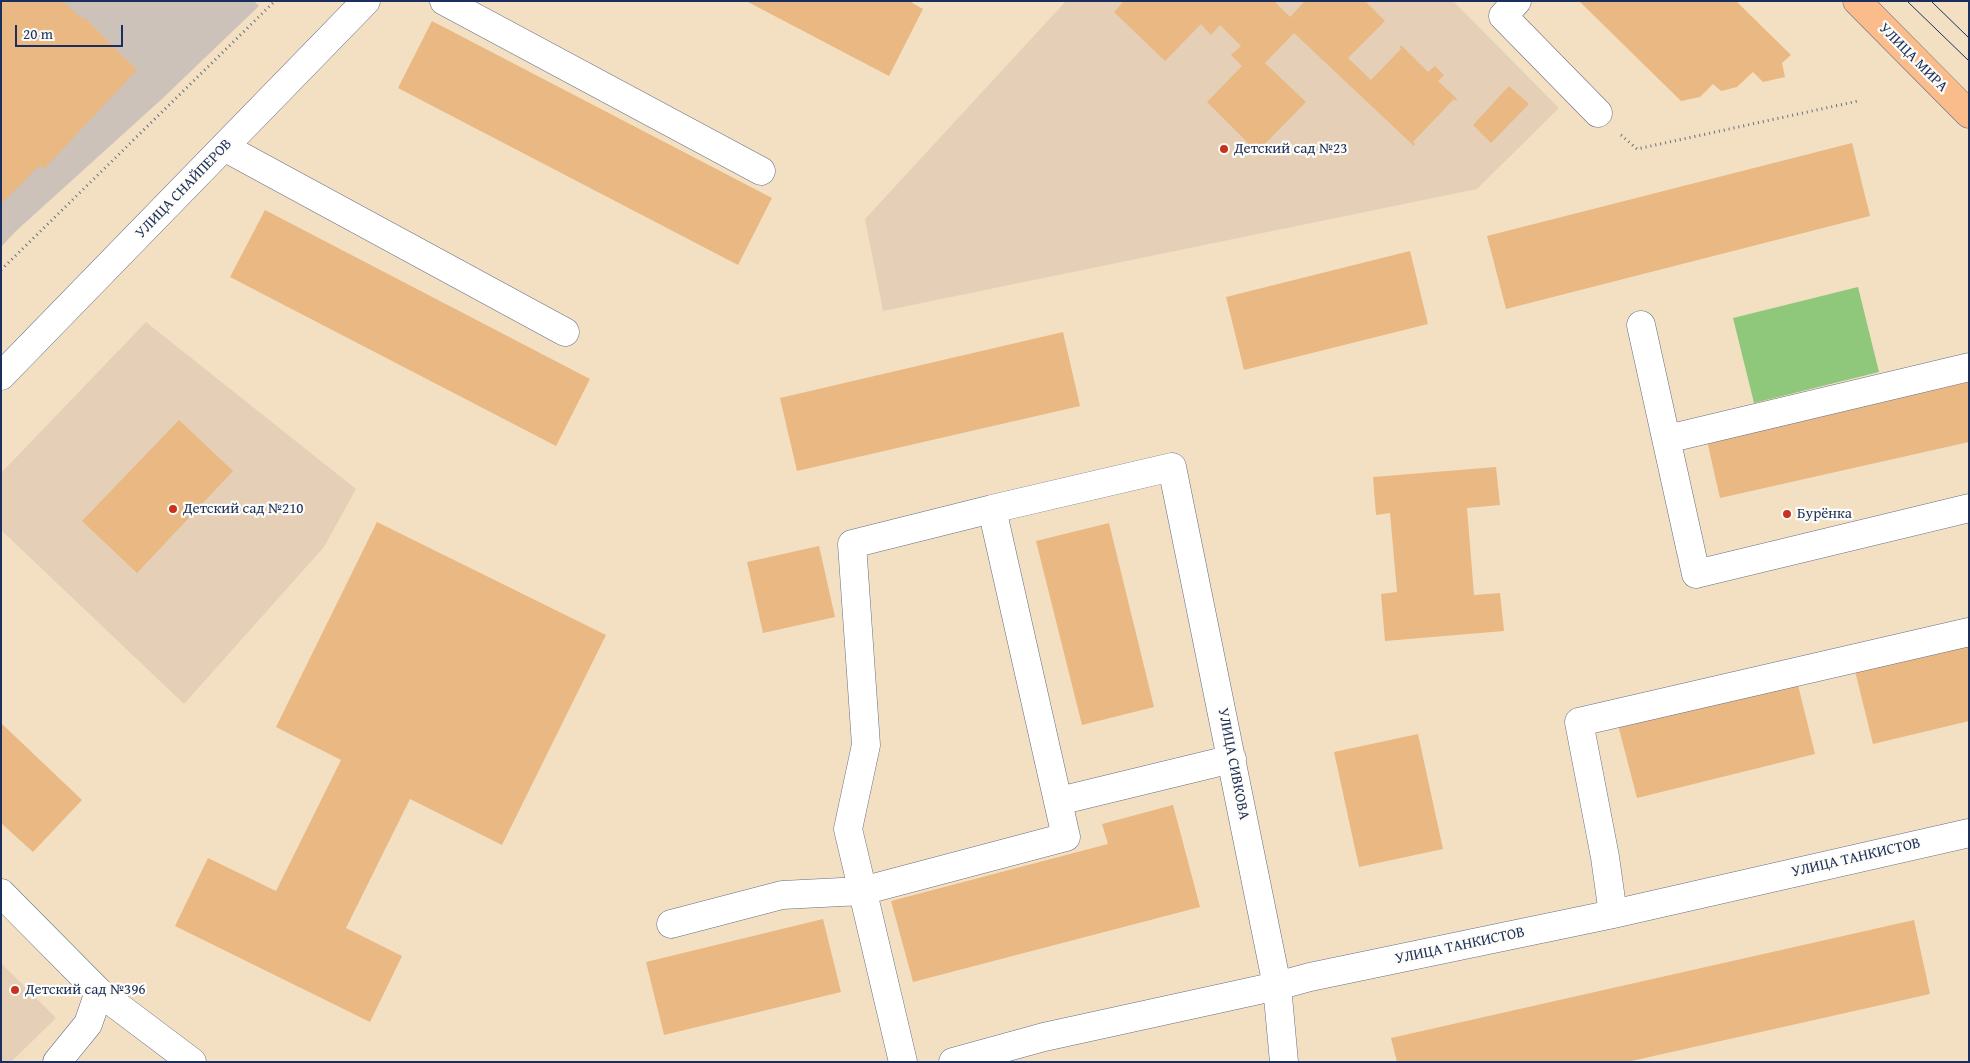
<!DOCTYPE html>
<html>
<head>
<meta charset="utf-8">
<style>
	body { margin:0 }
	#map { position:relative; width:1970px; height:1063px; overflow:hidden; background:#f3e0c3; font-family:"Gentium Book Plus",serif }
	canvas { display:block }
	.frame { position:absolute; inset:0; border:2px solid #1b2f5e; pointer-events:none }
	.scale { position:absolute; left:15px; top:25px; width:108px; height:22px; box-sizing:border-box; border:2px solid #1b2f5e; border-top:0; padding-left:6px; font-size:15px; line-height:18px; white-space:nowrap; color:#1b2f5e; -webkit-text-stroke:4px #fdfcf7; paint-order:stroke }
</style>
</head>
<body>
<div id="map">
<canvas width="1970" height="1063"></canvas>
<div class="frame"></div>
<div class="scale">20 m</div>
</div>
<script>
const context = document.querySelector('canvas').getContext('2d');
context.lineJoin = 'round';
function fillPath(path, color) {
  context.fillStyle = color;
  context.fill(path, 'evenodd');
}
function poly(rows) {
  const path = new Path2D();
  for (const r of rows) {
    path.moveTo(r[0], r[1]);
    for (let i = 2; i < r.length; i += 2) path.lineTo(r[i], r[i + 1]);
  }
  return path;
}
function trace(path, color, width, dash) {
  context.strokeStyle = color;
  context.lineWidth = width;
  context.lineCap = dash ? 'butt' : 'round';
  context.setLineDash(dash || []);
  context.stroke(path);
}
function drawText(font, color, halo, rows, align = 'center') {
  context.font = font + ' "Gentium Book Plus",serif';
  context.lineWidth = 4.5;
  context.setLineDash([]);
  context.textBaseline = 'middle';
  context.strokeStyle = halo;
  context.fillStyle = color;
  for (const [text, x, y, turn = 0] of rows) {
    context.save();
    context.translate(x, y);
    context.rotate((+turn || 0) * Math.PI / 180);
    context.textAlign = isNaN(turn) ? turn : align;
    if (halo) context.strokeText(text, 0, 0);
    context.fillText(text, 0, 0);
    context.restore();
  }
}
fillPath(poly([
	[1066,1,1453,1,1559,108,1477,189,883,311,865,219],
	[146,322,356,489,324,547,184,704,1,530,1,473],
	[1,963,56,1018,11,1062,1,1062]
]), '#e5d0b7');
fillPath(poly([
	[1,1,254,1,259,6,163,98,16,231,1,247]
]), '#ccc2b9');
fillPath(poly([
	[1858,287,1879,372,1754,403,1733,318]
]), '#8fc77b');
fillPath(poly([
	[1,1,63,1,82,19,84,17,137,70,44,169,40,165,1,204],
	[746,1,909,1,923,9,889,76],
	[1124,1,1274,1,1290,17,1305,1,1365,1,1385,21,1348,58,1371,80,1401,49,1400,47,1401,45,1428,72,1435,66,1444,75,1438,81,1457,99,1456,101,1454,99,1413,142,1415,144,1414,146,1294,33,1265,63,1306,102,1257,152,1207,102,1242,66,1231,55,1241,46,1220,25,1211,35,1201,24,1165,61,1114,12],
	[1579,1,1736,1,1791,55,1782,63,1785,77,1763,82,1753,72,1737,87,1721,91,1713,84,1700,97,1681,101],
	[432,21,772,198,738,265,398,88],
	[1509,86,1529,104,1491,143,1473,125],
	[1852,143,1870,216,1506,309,1487,236],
	[265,210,590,379,556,446,230,277],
	[1410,251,1428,324,1244,370,1226,297],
	[1063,332,1080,406,797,471,780,398],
	[1969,382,1969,442,1720,498,1707,441],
	[179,420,233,471,137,573,82,521],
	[1496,467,1500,505,1467,508,1474,595,1500,593,1504,631,1385,641,1381,594,1397,592,1390,513,1376,515,1373,477],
	[377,522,606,635,502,845,410,799,346,928,402,956,370,1022,175,926,208,858,276,891,341,760,276,727],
	[1109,523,1154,707,1082,725,1036,541],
	[819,546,835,617,763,633,747,562],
	[1969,644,1969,721,1873,744,1855,671],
	[1797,681,1815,754,1637,798,1618,725],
	[1,723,82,800,33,852,1,823],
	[1418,734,1443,849,1359,867,1334,752],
	[1173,805,1200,907,913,982,891,901,1108,844,1102,824],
	[823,919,841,992,664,1035,646,962],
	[1914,920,1930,994,1627,1062,1397,1062,1391,1038]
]), '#e9b883');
const minor = poly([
	[444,1,761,171],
	[1517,1,1503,16,1598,113],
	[224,147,565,332],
	[1641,325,1696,574,1969,508],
	[1,376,366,1],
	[1667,439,1969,367],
	[1059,801,1232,759],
	[1,893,99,992,192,1062],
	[1613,914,1605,857,1579,722,1969,632],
	[671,924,782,895,862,891,1066,837,992,509,1172,467,1277,986,1284,1062],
	[57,1062,88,1024,99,992],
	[903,1062,848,829,866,745,852,544,992,509],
	[953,1062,1044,1037,1277,986,1310,977,1613,914,1969,833]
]);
const major = poly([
	[1857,1,1969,114]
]);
trace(minor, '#676d81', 29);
trace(major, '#676d81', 29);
trace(poly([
	[1621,135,1637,149,1858,101],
	[1,270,275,1]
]), '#676d81', 3, [1, 4]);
trace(minor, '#fff', 28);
trace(major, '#f9bc8a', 28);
trace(poly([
	[1907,1,1969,61],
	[1931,1,1969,38]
]), '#1b2f5e', 1);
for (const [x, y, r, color] of [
	[1224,149,5,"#c8321e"],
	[173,509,5,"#c8321e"],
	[1787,514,5,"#c8321e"],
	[15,990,5,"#c8321e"]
]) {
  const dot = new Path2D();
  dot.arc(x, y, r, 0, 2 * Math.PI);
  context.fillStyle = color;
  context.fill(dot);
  trace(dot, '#fdfcf7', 2);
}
drawText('15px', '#1b2f5e', '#fdfcf7', [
	["УЛИЦА МИРА",1913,58,45],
	["УЛИЦА СНАЙПЕРОВ",184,189,-46],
	["УЛИЦА СИВКОВА",1233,764,79],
	["УЛИЦА ТАНКИСТОВ",1856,858,-13],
	["УЛИЦА ТАНКИСТОВ",1460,946,-12]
]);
drawText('15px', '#1b2f5e', '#fdfcf7', [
	["Детский сад №23",1234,149],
	["Детский сад №210",183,509],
	["Бурёнка",1797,514],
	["Детский сад №396",25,990]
], 'left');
</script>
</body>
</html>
